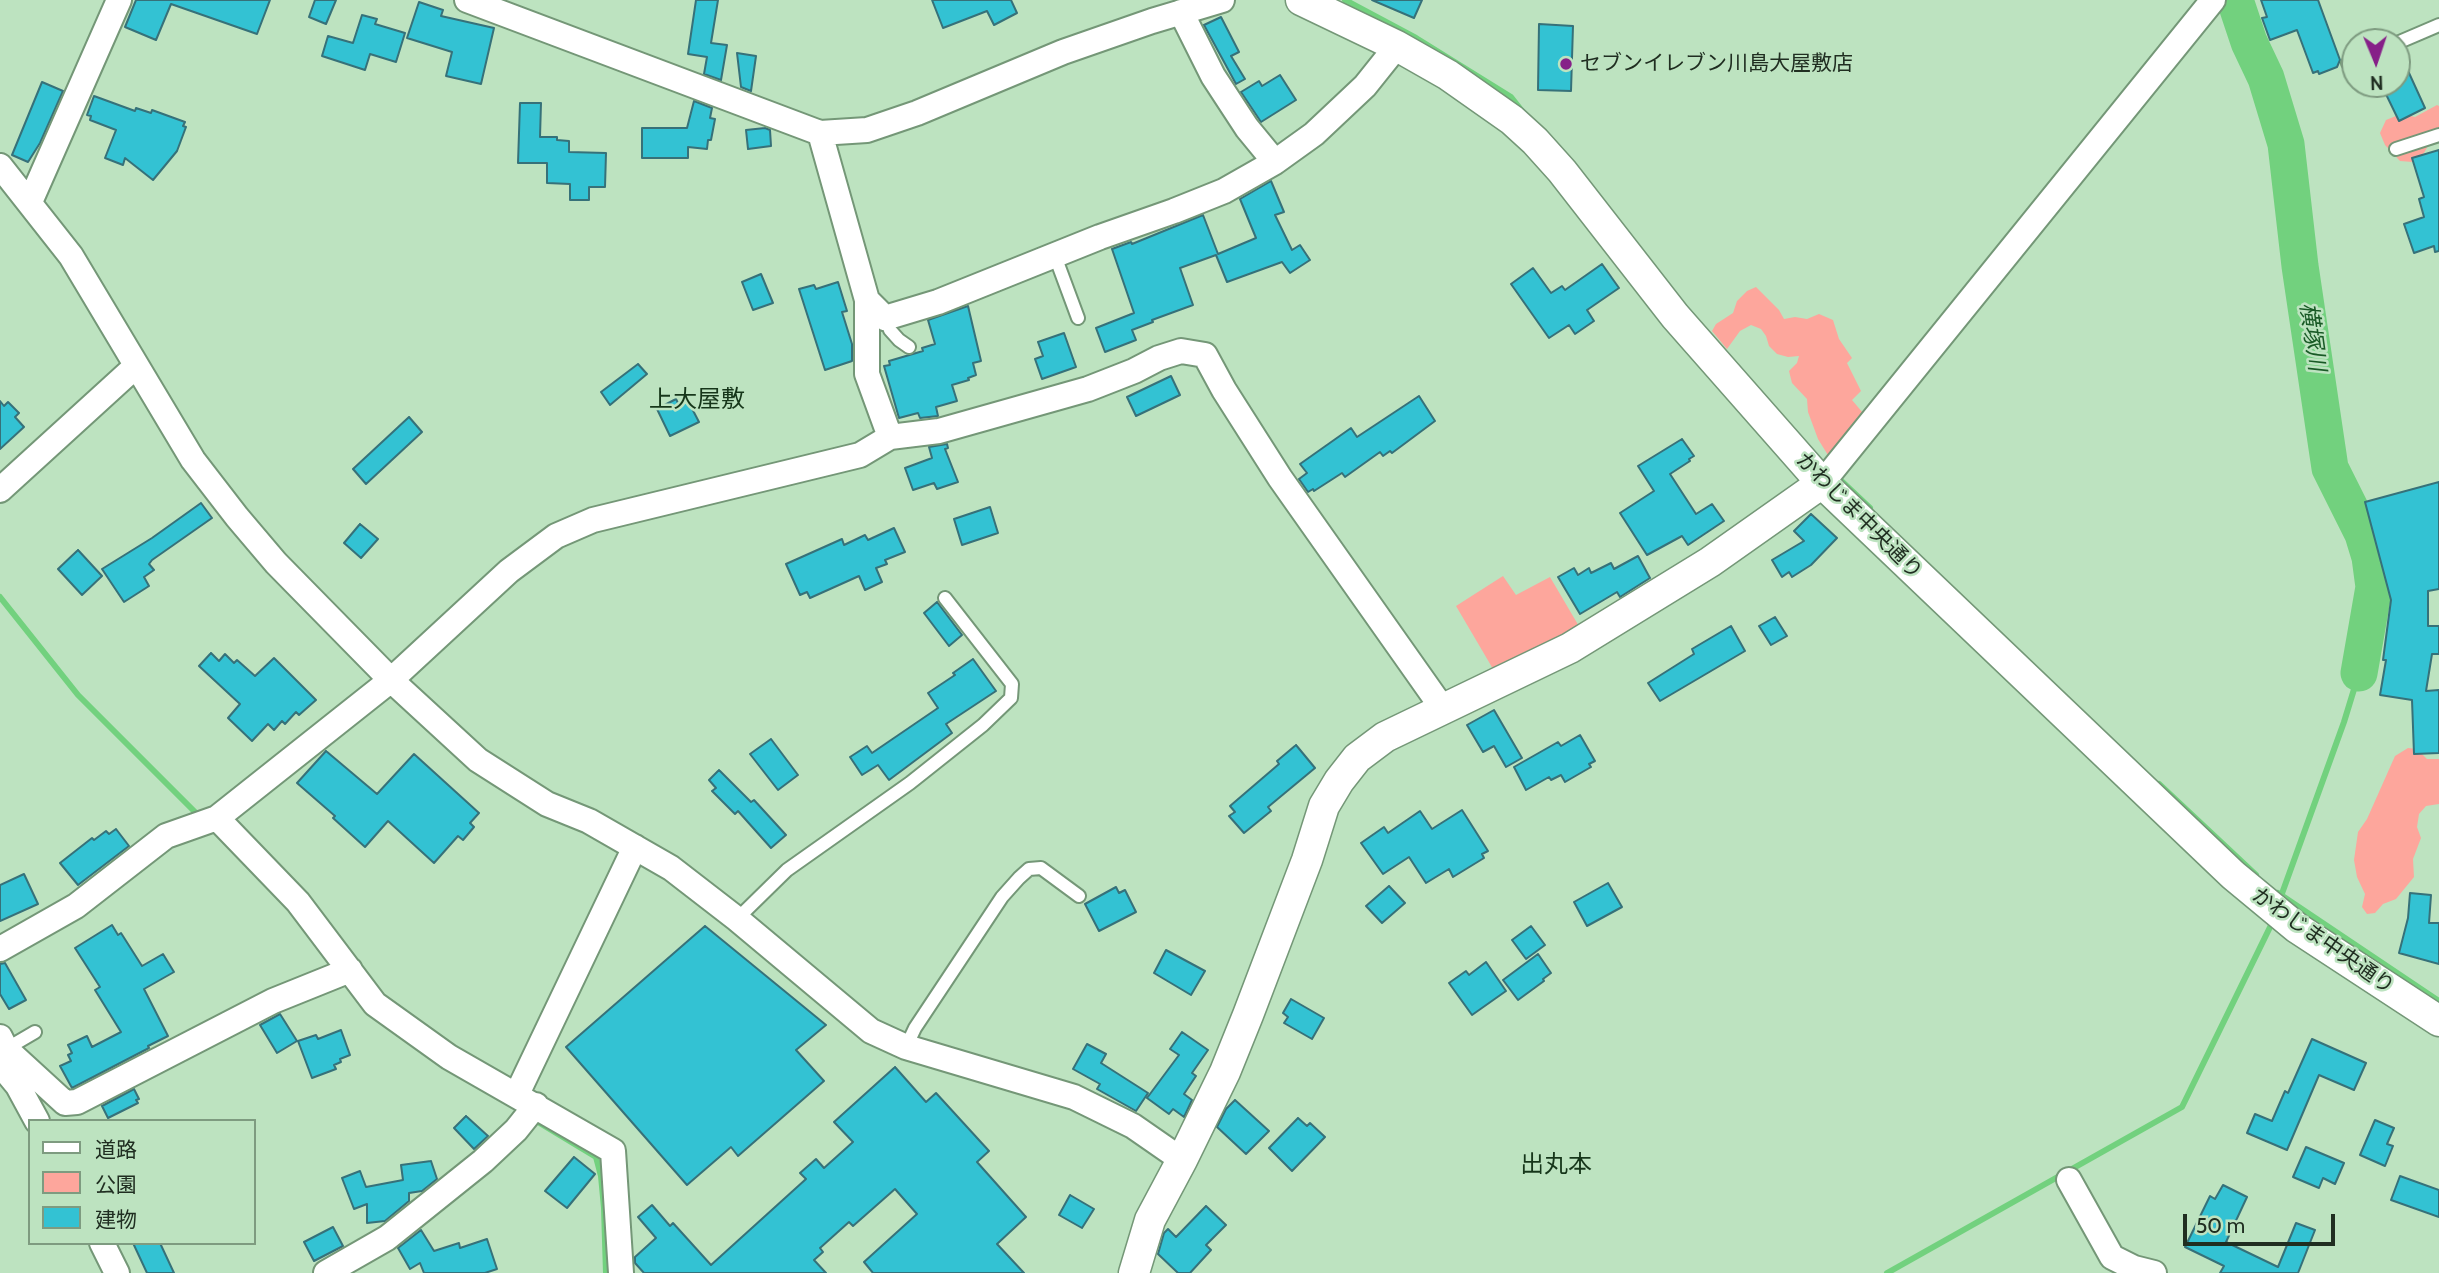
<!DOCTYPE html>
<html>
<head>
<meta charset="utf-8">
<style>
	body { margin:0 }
	#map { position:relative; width:2439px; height:1273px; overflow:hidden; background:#bde3c0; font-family:Cabin,"Noto Sans JP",sans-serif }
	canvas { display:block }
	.legend { position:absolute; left:28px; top:1119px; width:228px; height:126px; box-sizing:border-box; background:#bde3c0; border:2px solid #7e9b80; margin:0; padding:9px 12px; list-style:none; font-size:21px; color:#202e21 }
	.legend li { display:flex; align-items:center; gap:14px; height:35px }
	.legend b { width:35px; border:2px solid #7e9b80 }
	.north { position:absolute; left:2341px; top:28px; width:70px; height:70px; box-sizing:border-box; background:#bde3c0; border:2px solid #7e9b80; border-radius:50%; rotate:178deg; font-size:19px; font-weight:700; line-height:28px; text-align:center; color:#202e21 }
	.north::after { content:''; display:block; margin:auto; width:24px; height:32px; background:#862088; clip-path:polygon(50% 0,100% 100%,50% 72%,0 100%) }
	.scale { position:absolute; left:2183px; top:1214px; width:152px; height:32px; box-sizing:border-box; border:4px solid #202e21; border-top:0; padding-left:9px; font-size:21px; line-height:24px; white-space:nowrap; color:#202e21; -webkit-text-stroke:5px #bde3c0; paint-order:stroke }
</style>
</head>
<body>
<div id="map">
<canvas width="2439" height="1273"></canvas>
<ul class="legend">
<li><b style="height:9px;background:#fff"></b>道路</li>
<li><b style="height:19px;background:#fda69c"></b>公園</li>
<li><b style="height:19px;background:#33c2d3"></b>建物</li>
</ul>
<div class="north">N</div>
<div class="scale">50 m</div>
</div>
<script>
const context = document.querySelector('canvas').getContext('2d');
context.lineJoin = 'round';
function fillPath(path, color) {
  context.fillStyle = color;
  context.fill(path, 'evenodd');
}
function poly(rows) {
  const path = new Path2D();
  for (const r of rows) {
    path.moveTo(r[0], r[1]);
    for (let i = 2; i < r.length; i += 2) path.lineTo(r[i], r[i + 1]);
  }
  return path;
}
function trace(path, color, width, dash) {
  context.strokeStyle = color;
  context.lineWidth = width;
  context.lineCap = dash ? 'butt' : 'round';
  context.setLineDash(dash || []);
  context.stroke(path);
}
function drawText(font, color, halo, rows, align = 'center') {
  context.font = font + ' Cabin,"Noto Sans JP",sans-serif';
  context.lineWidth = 5;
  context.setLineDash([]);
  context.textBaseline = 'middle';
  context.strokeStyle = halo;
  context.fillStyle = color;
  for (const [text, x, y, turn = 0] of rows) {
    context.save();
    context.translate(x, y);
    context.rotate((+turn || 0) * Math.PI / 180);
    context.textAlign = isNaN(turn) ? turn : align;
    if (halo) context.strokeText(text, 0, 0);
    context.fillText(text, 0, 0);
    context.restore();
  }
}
fillPath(poly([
	[2437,105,2439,106,2439,141,2430,142,2424,153,2413,162,2400,161,2385,145,2380,133,2386,120,2401,114,2415,117],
	[1756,287,1779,310,1784,319,1795,317,1807,319,1819,314,1833,320,1839,339,1852,358,1847,363,1861,391,1852,400,1863,413,1831,460,1818,439,1808,412,1807,399,1792,383,1789,371,1797,363,1799,356,1788,357,1777,354,1769,346,1766,336,1761,329,1751,325,1740,331,1727,349,1712,331,1716,324,1733,313,1737,301,1747,291],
	[1503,576,1516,595,1550,577,1580,628,1496,674,1456,606],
	[2408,748,2417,749,2427,759,2439,759,2439,804,2426,806,2419,814,2417,827,2421,838,2413,859,2414,877,2396,899,2383,904,2375,913,2367,914,2362,907,2365,894,2357,877,2354,860,2358,832,2367,819,2395,756]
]), '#fda69c');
trace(poly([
	[1345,0,1416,38,1511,97,1522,111],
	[1835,475,1870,508],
	[0,597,78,695,202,819],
	[2159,784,2256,875],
	[2278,893,2439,1001],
	[2280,899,2344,722,2359,673],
	[533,1119,596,1157,601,1176,604,1208,606,1273],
	[1887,1273,2182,1107,2274,919]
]), '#72d17e', 6);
trace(poly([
	[2235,0,2249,42,2266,78,2286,144,2300,266,2330,468,2363,534,2370,557,2374,587,2359,673]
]), '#72d17e', 37);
const building = poly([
	[136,0,270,0,257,34,171,4,156,40,125,27,136,0],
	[315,0,336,0,326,24,309,17,315,0],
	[696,0,718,0,711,43,727,45,721,80,704,74,707,57,688,54,696,0],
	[932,0,1011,0,1017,13,994,25,987,11,943,28,932,0],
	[1372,0,1422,0,1414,18,1372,0],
	[2261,0,2318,0,2340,60,2337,67,2319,74,2318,71,2313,73,2297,30,2270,40,2262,18,2267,17,2261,0],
	[419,2,443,10,441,16,494,28,481,84,446,76,452,52,407,38,419,2],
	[362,15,377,19,375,24,405,33,396,62,370,54,365,70,322,56,328,36,353,43,362,15],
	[1221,17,1239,52,1231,56,1245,79,1236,84,1204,25,1221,17],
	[1539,24,1573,26,1571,91,1538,90,1539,24],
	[2399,51,2425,108,2399,121,2381,84,2397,84,2397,52,2399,51],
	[737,53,756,56,751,91,741,87,737,53],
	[1280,75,1296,100,1261,122,1241,92,1259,81,1262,86,1280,75],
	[42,82,63,91,40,143,28,162,12,155,42,82],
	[94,96,135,111,136,108,151,113,152,110,185,122,183,126,186,127,177,151,153,180,125,158,123,165,105,158,116,130,90,120,91,116,87,115,94,96],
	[694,101,712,108,710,118,715,119,711,140,708,140,707,149,688,147,688,158,642,158,642,128,687,128,694,101],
	[520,103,541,103,540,137,557,137,557,140,569,141,569,152,606,153,605,187,589,187,589,200,570,200,570,184,547,183,547,163,518,163,520,103],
	[765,128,770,130,771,146,748,149,746,130,765,128],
	[2439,150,2439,251,2435,252,2434,246,2414,253,2404,224,2424,217,2419,199,2424,197,2412,158,2439,150],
	[1271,181,1284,212,1275,215,1292,250,1300,245,1310,260,1290,273,1282,262,1227,282,1216,255,1180,268,1193,305,1152,320,1153,322,1132,330,1136,340,1105,352,1096,328,1134,313,1112,249,1131,242,1132,244,1203,215,1218,254,1256,238,1240,199,1271,181],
	[1602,264,1619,288,1587,310,1594,321,1575,334,1569,325,1549,338,1511,284,1533,268,1551,293,1562,286,1565,290,1602,264],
	[761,274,773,303,753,310,742,282,761,274],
	[838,282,847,311,842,312,852,344,852,361,825,370,799,289,814,285,816,289,838,282],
	[968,306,981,361,973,363,976,375,968,378,969,380,952,385,957,401,936,407,938,416,920,418,918,413,899,418,884,366,890,365,889,361,923,351,922,348,935,344,928,320,968,306],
	[1064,333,1076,367,1042,379,1035,359,1043,356,1038,342,1064,333],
	[638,364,647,374,610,405,601,392,638,364],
	[1171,376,1180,395,1136,416,1127,397,1171,376],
	[1419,396,1435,421,1392,453,1390,451,1383,456,1380,452,1345,477,1342,473,1314,491,1313,489,1308,492,1299,479,1307,473,1300,464,1351,428,1357,437,1419,396],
	[676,399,678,403,687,399,699,422,670,436,657,409,676,399],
	[0,401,4,406,8,402,19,413,15,417,24,427,0,449,0,401],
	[409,417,422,432,366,484,353,469,409,417],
	[1682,439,1694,456,1689,459,1690,461,1670,474,1696,514,1712,504,1724,521,1688,545,1682,536,1647,555,1620,513,1654,491,1638,466,1682,439],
	[947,444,948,448,945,449,958,482,937,489,934,483,913,490,905,468,932,458,929,447,947,444],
	[2439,482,2439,589,2428,591,2428,626,2439,626,2439,654,2432,654,2426,691,2439,690,2439,753,2414,754,2412,700,2380,695,2386,660,2383,660,2391,600,2365,502,2439,482],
	[201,503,212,518,152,560,149,564,154,570,144,577,149,586,124,602,102,569,152,538,201,503],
	[990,507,998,533,962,545,954,519,990,507],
	[1811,514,1837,538,1811,565,1792,577,1789,572,1782,577,1772,560,1804,541,1794,531,1811,514],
	[360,524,378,539,361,558,344,543,360,524],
	[894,528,905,552,885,560,887,564,876,568,882,582,865,590,859,576,810,598,807,592,800,595,786,564,842,539,844,545,865,535,868,540,894,528],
	[78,550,102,576,82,595,58,569,78,550],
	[1638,556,1650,578,1620,597,1617,592,1580,614,1558,577,1574,568,1578,575,1589,568,1591,573,1611,563,1614,569,1638,556],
	[937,602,962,635,949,646,924,613,937,602],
	[1775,617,1787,636,1771,645,1759,626,1775,617],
	[1731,626,1745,651,1660,701,1648,683,1694,654,1692,649,1731,626],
	[211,653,219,661,225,654,234,663,237,660,255,676,274,658,316,700,299,715,296,712,285,724,282,721,274,730,268,724,252,741,228,718,240,704,199,666,211,653],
	[973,659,996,691,946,724,952,733,889,780,878,765,862,775,850,757,867,746,872,753,938,708,928,693,955,675,953,673,973,659],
	[1494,710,1522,758,1506,767,1494,746,1483,752,1467,725,1494,710],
	[1580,735,1595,761,1589,764,1591,767,1565,782,1561,775,1551,780,1549,777,1526,790,1514,767,1558,742,1561,746,1580,735],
	[771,739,798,775,778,790,750,754,771,739],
	[1296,745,1315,768,1268,807,1271,811,1244,833,1229,816,1235,812,1230,806,1279,764,1277,761,1296,745],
	[326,751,377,794,414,754,479,813,470,823,474,827,463,840,458,836,434,863,388,821,365,847,333,818,335,816,297,783,326,751],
	[719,770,751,802,754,800,786,835,771,848,738,811,735,814,712,791,716,788,709,780,719,770],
	[1462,810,1488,851,1482,854,1484,858,1453,877,1449,869,1426,883,1409,857,1383,874,1361,843,1384,827,1388,833,1420,811,1432,829,1462,810],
	[116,829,129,846,78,885,60,863,92,838,94,840,106,831,109,834,116,829],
	[24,874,38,904,0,921,0,885,24,874],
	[1608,883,1622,907,1587,926,1574,902,1608,883],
	[1389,886,1405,903,1382,923,1366,906,1389,886],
	[1116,887,1119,893,1125,890,1136,912,1099,931,1085,904,1116,887],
	[2410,893,2431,895,2429,923,2439,923,2439,964,2399,953,2408,918,2410,893],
	[112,925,118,935,121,933,142,966,163,954,174,972,144,989,168,1036,148,1046,149,1048,72,1088,60,1066,71,1061,68,1055,72,1053,68,1045,87,1036,92,1047,121,1032,95,990,100,987,75,948,112,925],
	[705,926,826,1025,796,1050,824,1081,738,1156,731,1147,687,1185,566,1047,705,926],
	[1531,926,1545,945,1526,959,1512,940,1531,926],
	[1166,950,1205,971,1191,995,1154,973,1166,950],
	[1538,954,1551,973,1543,979,1544,981,1518,1000,1503,980,1538,954],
	[1486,962,1506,991,1472,1015,1449,983,1466,971,1469,975,1486,962],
	[5,963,26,1000,9,1009,0,994,0,964,5,963],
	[1291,999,1324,1018,1312,1039,1284,1023,1288,1017,1283,1013,1291,999],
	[280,1014,297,1041,277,1053,260,1025,280,1014],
	[341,1030,350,1055,340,1059,341,1062,334,1065,336,1069,312,1078,298,1041,316,1035,318,1039,341,1030],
	[1182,1032,1208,1050,1192,1073,1196,1076,1184,1094,1192,1100,1184,1117,1173,1109,1169,1114,1147,1098,1179,1055,1170,1049,1182,1032],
	[2312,1039,2366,1063,2354,1090,2319,1075,2287,1150,2247,1133,2255,1114,2272,1121,2285,1091,2288,1093,2312,1039],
	[1087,1044,1106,1054,1101,1063,1148,1093,1136,1111,1097,1089,1100,1084,1073,1069,1087,1044],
	[895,1067,926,1102,936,1093,989,1151,977,1162,1026,1217,997,1244,1024,1273,873,1273,864,1262,917,1214,895,1189,853,1226,849,1222,820,1248,823,1252,814,1260,826,1273,644,1273,635,1263,635,1257,656,1238,638,1217,652,1205,670,1226,673,1223,711,1265,806,1179,800,1173,816,1159,824,1168,853,1142,834,1122,895,1067],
	[134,1089,139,1099,136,1100,138,1103,108,1118,102,1106,134,1089],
	[1235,1100,1269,1131,1246,1154,1217,1127,1226,1109,1235,1100],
	[466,1116,488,1136,474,1149,454,1128,466,1116],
	[1298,1118,1307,1126,1310,1123,1325,1137,1292,1171,1269,1148,1298,1118],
	[2375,1120,2394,1128,2387,1144,2393,1146,2385,1166,2360,1155,2375,1120],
	[2306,1147,2344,1163,2335,1184,2323,1178,2319,1188,2293,1177,2306,1147],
	[574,1157,595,1174,567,1208,545,1191,574,1157],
	[431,1161,437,1179,422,1191,409,1193,409,1201,385,1221,367,1223,367,1204,354,1209,342,1178,360,1171,366,1187,403,1180,401,1165,431,1161],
	[2400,1176,2439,1190,2439,1217,2391,1200,2400,1176],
	[2223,1185,2247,1197,2226,1242,2278,1267,2296,1223,2315,1230,2298,1273,2220,1273,2224,1266,2185,1247,2210,1196,2215,1199,2223,1185],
	[1070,1195,1094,1209,1082,1228,1059,1215,1070,1195],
	[1206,1206,1226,1225,1206,1245,1211,1250,1190,1273,1178,1273,1158,1254,1164,1233,1168,1229,1176,1237,1206,1206],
	[333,1227,343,1246,314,1261,304,1242,333,1227],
	[421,1230,434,1251,459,1243,460,1248,487,1239,497,1269,485,1273,424,1273,420,1263,410,1269,398,1248,421,1230],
	[133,1243,160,1243,174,1273,147,1273,133,1243]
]);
fillPath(building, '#33c2d3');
trace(building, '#367179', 2);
const service = poly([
	[2397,43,2439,25],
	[2348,63,2355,60],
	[2396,149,2439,135],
	[1055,256,1078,318],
	[885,318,890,330,899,340,909,347],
	[737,919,787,870,910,783,983,725,1011,698,1012,684,945,598],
	[906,1047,915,1028,1002,897,1019,878,1029,869,1041,868,1079,896],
	[6,1049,35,1032]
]);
const minor = poly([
	[467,0,820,133,867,130,917,113,1063,52,1152,21,1222,0],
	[1181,12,1213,76,1247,128,1275,162],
	[820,133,867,300,867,374,890,437],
	[0,166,71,256,193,460,237,517,276,563,391,680,478,760,547,804,589,821,671,868,737,919,871,1031,906,1047,1074,1097,1133,1126,1182,1160],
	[30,202,119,0],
	[867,300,885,318,938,302,1100,237,1174,211,1224,191,1275,162,1314,134,1365,86,1397,46],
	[1822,483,2213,0],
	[0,490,136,366],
	[0,949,76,906,166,836,217,818],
	[0,1037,6,1049,65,1103,77,1102,273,1001,350,970],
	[0,1064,18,1086,37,1121],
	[517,1094,635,847],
	[2069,1180,2112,1257,2134,1268,2154,1273],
	[102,1243,117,1273],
	[326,1273,387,1238,483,1161,516,1130,536,1105],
	[621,1273,613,1151,449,1057,375,1004,298,902,217,818,391,680,509,571,556,536,593,520,860,455,890,437,939,431,1088,389,1134,371,1159,358,1181,351,1205,355,1224,390,1280,478,1443,709]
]);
const tertiary = poly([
	[1301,0,1397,46,1448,75,1512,120,1535,141,1562,171,1675,316,1822,483,2233,875,2297,928,2439,1021],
	[1134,1273,1150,1220,1182,1160,1225,1072,1248,1015,1307,860,1324,806,1339,781,1357,758,1385,737,1570,648,1710,562,1822,483]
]);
trace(service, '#749777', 16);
trace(minor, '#749777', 28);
trace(tertiary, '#749777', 33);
trace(service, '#fff', 12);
trace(minor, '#fff', 24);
trace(tertiary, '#fff', 30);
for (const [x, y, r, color] of [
	[1566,64,7,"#862088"]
]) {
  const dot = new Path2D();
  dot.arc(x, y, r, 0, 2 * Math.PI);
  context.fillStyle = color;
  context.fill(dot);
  trace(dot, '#bde3c0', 2.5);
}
drawText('21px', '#202e21', '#bde3c0', [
	["セブンイレブン川島大屋敷店",1580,64]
], 'left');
drawText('21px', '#202e21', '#bde3c0', [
	["かわじま中央通り",1859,516,45],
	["かわじま中央通り",2323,941,35]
]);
drawText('italic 23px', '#195a26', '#bde3c0', [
	["横塚川",2312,337,82]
]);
drawText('24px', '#16361a', '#bde3c0', [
	["上大屋敷",697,400],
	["出丸本",1556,1165]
]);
</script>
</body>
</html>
